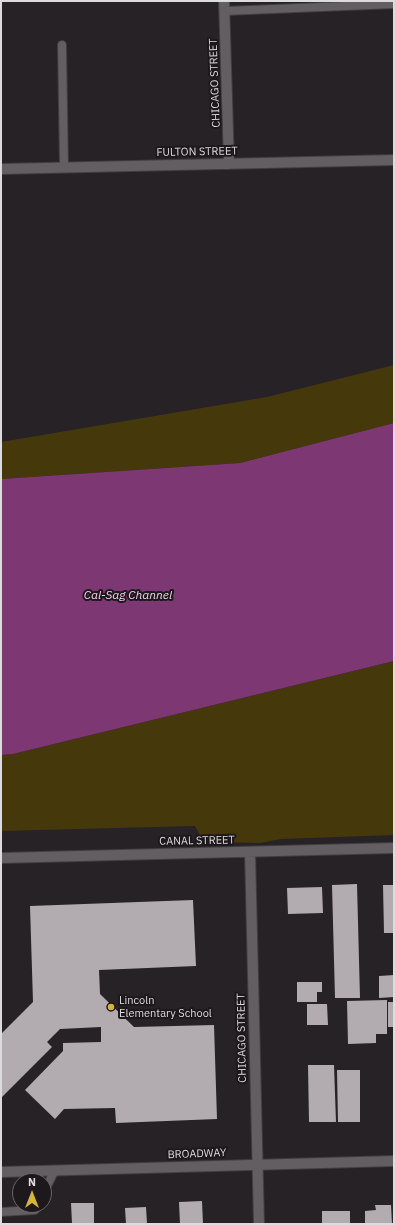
<!DOCTYPE html>
<html>
<head>
<meta charset="utf-8">
<style>
	body { margin:0 }
	#map { position:relative; width:395px; height:1225px; overflow:hidden; background:#262225; font-family:"IBM Plex Sans",sans-serif }
	canvas { display:block }
	.frame { position:absolute; inset:0; border:2px solid #dedbde; pointer-events:none }
	.north { position:absolute; left:12px; top:1173px; width:40px; height:40px; box-sizing:border-box; background:#1d181c; border:1px solid #6a666a; border-radius:50%; rotate:0deg; font-size:11px; font-weight:700; line-height:16px; text-align:center; color:#dedbde }
	.north::after { content:''; display:block; margin:auto; width:14px; height:18px; background:#d6b534; clip-path:polygon(50% 0,100% 100%,50% 72%,0 100%) }
</style>
</head>
<body>
<div id="map">
<canvas width="395" height="1225"></canvas>
<div class="frame"></div>
<div class="north">N</div>
</div>
<script>
const context = document.querySelector('canvas').getContext('2d');
context.lineJoin = 'round';
function fillPath(path, color) {
  context.fillStyle = color;
  context.fill(path, 'evenodd');
}
function poly(rows) {
  const path = new Path2D();
  for (const r of rows) {
    path.moveTo(r[0], r[1]);
    for (let i = 2; i < r.length; i += 2) path.lineTo(r[i], r[i + 1]);
  }
  return path;
}
function trace(path, color, width, dash) {
  context.strokeStyle = color;
  context.lineWidth = width;
  context.lineCap = dash ? 'butt' : 'round';
  context.setLineDash(dash || []);
  context.stroke(path);
}
function drawText(font, color, halo, rows, align = 'center') {
  context.font = font + ' "IBM Plex Sans",sans-serif';
  context.lineWidth = 4;
  context.setLineDash([]);
  context.textBaseline = 'middle';
  context.strokeStyle = halo;
  context.fillStyle = color;
  for (const [text, x, y, turn = 0] of rows) {
    context.save();
    context.translate(x, y);
    context.rotate((+turn || 0) * Math.PI / 180);
    context.textAlign = isNaN(turn) ? turn : align;
    if (halo) context.strokeText(text, 0, 0);
    context.fillText(text, 0, 0);
    context.restore();
  }
}
fillPath(poly([
	[394,365,394,423,240,463,1,479,1,442,267,397],
	[394,661,394,835,281,839,260,843,207,842,202,839,195,826,1,831,1,755,13,754]
]), '#45390b');
fillPath(poly([
	[394,423,394,661,13,754,1,755,1,479,240,463]
]), '#7d3772');
fillPath(poly([
	[357,884,360,998,335,998,332,885],
	[383,885,394,885,394,933,384,933],
	[322,887,323,913,288,914,287,888],
	[193,900,196,966,99,970,100,994,134,1027,214,1025,217,1119,116,1123,115,1108,64,1109,55,1119,25,1090,63,1051,63,1043,101,1042,101,1027,60,1029,47,1042,52,1047,1,1098,1,1034,33,1002,30,906],
	[394,975,394,997,379,998,379,976],
	[297,982,322,982,322,992,317,992,317,1002,297,1002],
	[387,1000,387,1034,376,1034,376,1043,348,1044,347,1001],
	[388,1002,394,1002,394,1027,388,1027],
	[307,1004,327,1004,328,1025,307,1025],
	[308,1065,334,1065,336,1122,309,1122],
	[337,1070,360,1070,360,1122,338,1122],
	[202,1201,203,1224,180,1224,179,1202],
	[71,1203,94,1203,94,1224,72,1224],
	[375,1205,391,1205,392,1224,365,1224,365,1211,376,1210],
	[146,1207,147,1224,126,1224,125,1208],
	[322,1211,350,1211,350,1224,322,1224]
]), '#b2acb1');
const lane = poly([
	[225,11,394,4],
	[62,45,64,167],
	[44,1192,55,1170],
	[1,1212,35,1210,38,1205]
]);
const street = poly([
	[224,1,229,164],
	[1,169,394,160],
	[250,852,259,1224],
	[1,858,394,848]
]);
const secondary = poly([
	[1,1172,394,1161]
]);
trace(lane, '#413d40', 10);
trace(street, '#413d40', 12);
trace(secondary, '#413d40', 12);
trace(lane, '#635e62', 8);
trace(street, '#635e62', 10);
trace(secondary, '#635e62', 10);
for (const [x, y, r, color] of [
	[111,1007,4,"#d6b534"]
]) {
  const dot = new Path2D();
  dot.arc(x, y, r, 0, 2 * Math.PI);
  context.fillStyle = color;
  context.fill(dot);
  trace(dot, '#1d181c', 1.5);
}
drawText('11px', '#dedbde', '#1d181c', [
	["CHICAGO STREET",215,83,-92],
	["FULTON STREET",197,152,-1],
	["CANAL STREET",197,841,-1],
	["CHICAGO STREET",242,1038,-91],
	["BROADWAY",197,1154,-2]
]);
drawText('11px', '#dedbde', '#1d181c', [
	["Lincoln",119,1001],
	["Elementary School",119,1014]
], 'left');
drawText('italic 12px', '#f6cded', '#1d181c', [
	["Cal-Sag Channel",128,596]
]);
</script>
</body>
</html>
